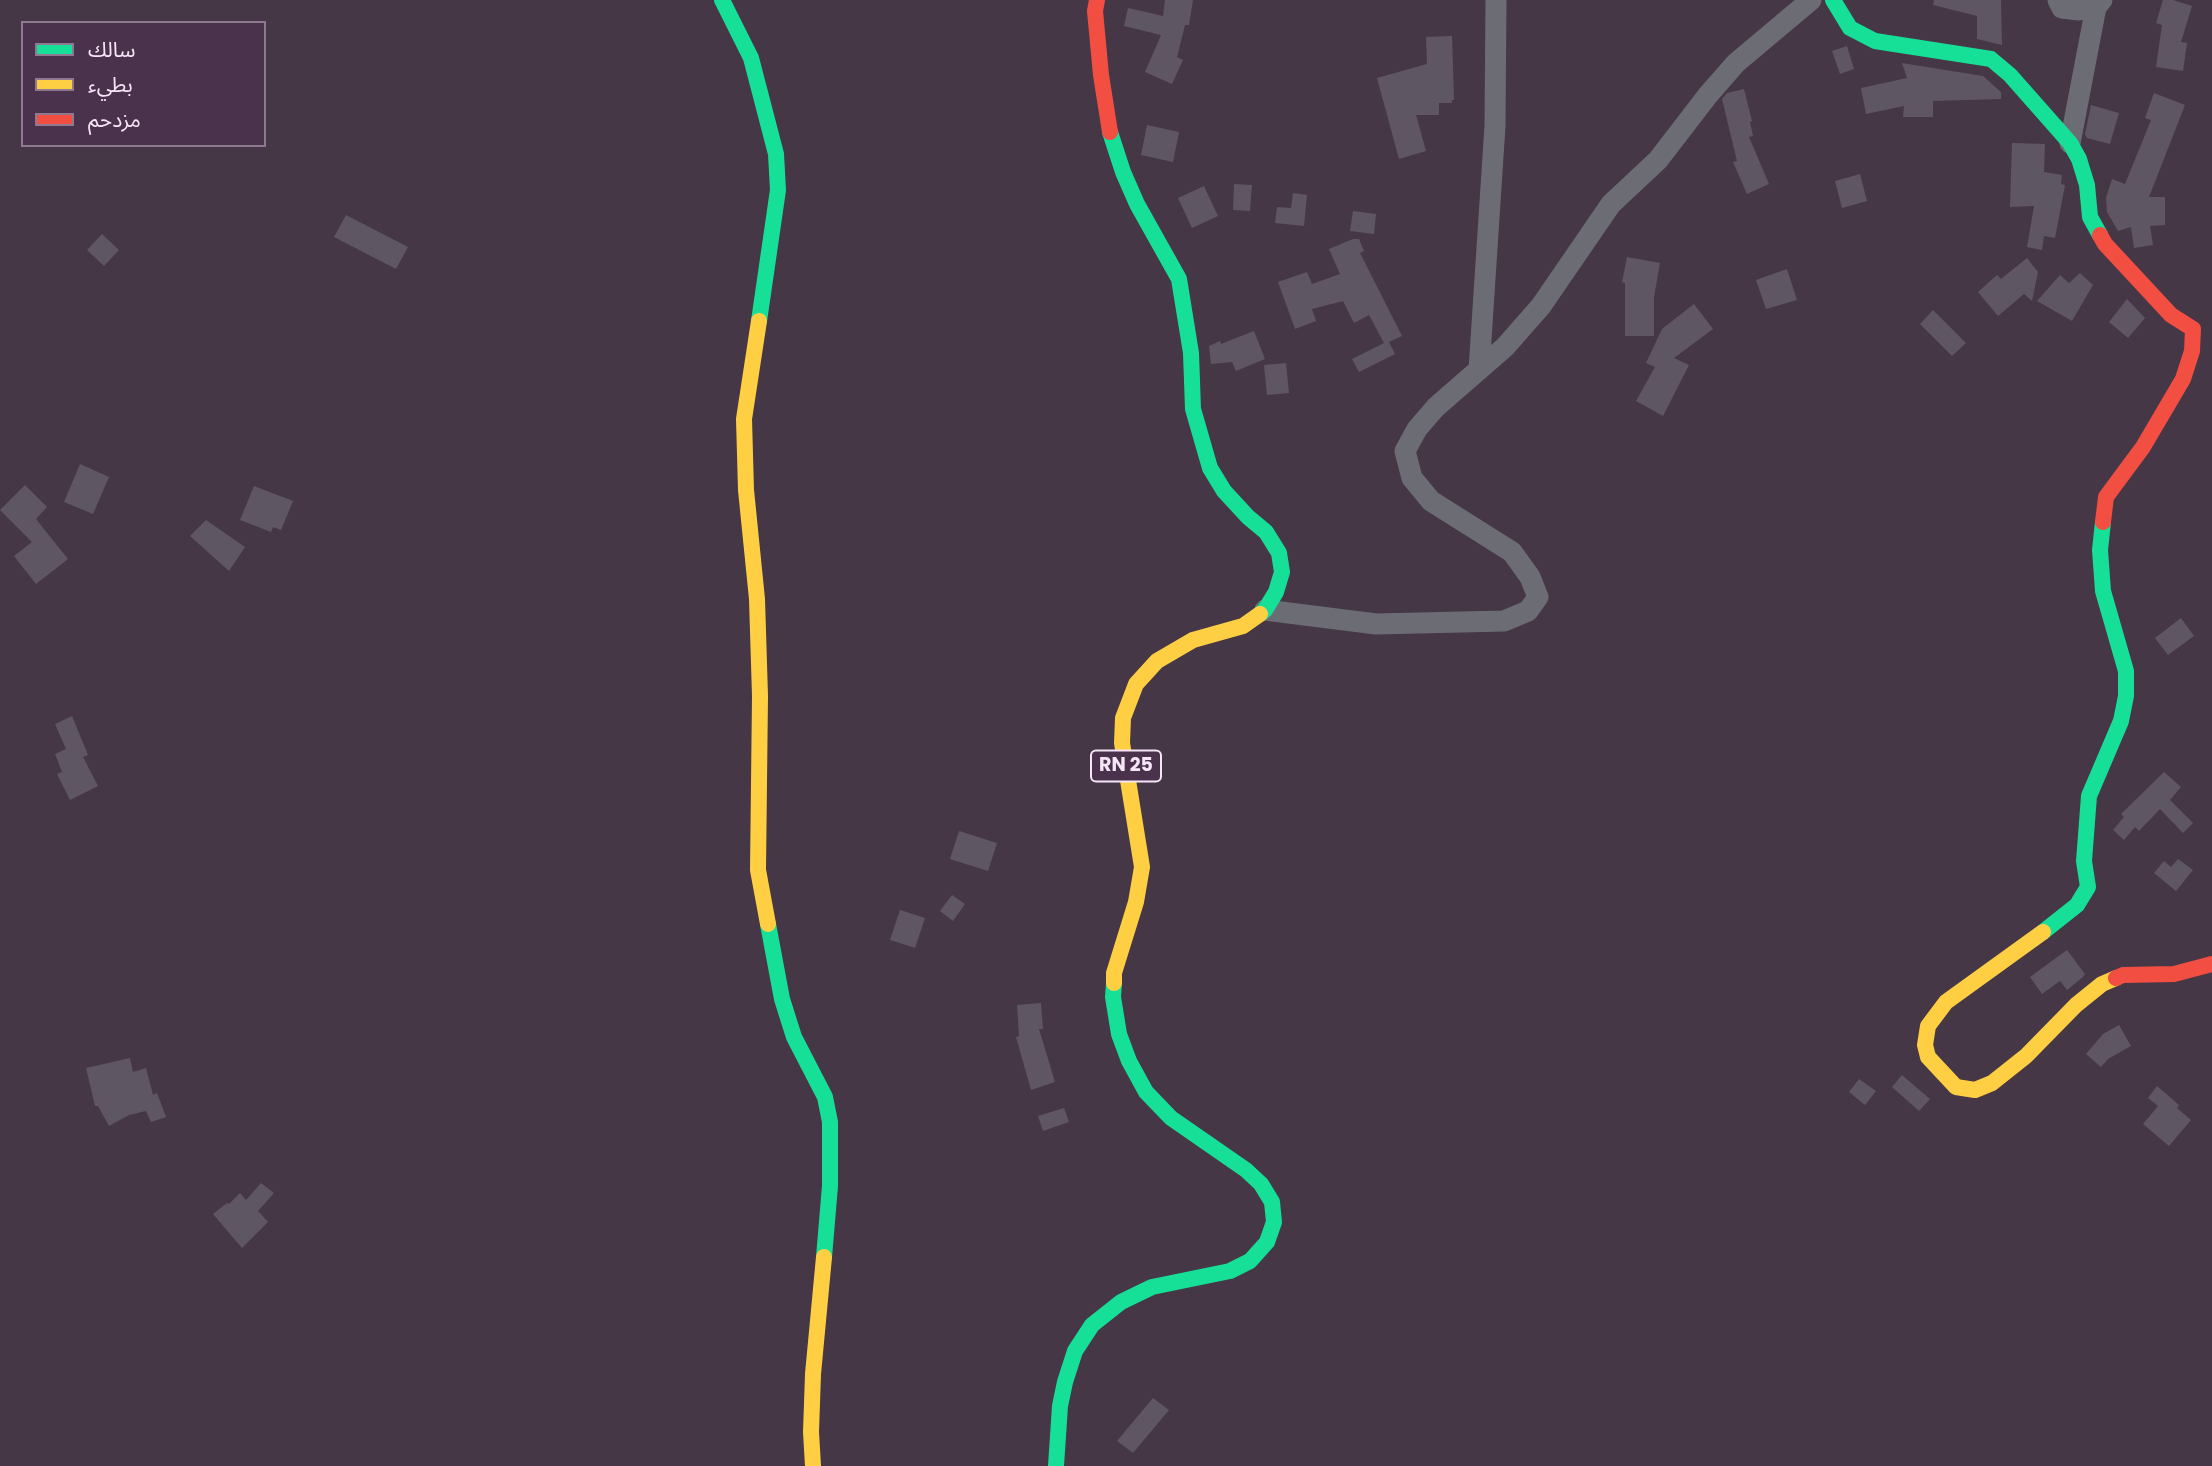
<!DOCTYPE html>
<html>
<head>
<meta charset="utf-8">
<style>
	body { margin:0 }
	#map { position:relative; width:2212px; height:1466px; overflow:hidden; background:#453746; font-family:Poppins,"Noto Sans Arabic",sans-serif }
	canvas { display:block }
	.legend { position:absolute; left:21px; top:21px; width:245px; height:126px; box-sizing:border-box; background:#4a314c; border:2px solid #8e7990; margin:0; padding:9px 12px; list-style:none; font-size:21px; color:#f5e6f7 }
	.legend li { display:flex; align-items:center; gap:14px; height:35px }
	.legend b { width:35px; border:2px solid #8e7990 }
</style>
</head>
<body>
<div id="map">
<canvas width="2212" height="1466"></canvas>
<ul class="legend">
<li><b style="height:9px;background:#16e098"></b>سالك</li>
<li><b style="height:9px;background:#ffcf43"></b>بطيء</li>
<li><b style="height:9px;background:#f24e42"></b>مزدحم</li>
</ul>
</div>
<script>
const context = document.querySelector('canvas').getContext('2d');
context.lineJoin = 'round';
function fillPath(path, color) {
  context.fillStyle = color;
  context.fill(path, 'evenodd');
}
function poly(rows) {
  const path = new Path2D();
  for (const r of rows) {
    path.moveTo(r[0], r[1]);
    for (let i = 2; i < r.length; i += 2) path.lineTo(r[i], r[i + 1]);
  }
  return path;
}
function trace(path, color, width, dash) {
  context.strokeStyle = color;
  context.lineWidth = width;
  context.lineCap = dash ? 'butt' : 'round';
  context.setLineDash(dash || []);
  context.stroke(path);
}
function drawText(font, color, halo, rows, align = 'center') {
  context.font = font + ' Poppins,sans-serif';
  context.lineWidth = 5;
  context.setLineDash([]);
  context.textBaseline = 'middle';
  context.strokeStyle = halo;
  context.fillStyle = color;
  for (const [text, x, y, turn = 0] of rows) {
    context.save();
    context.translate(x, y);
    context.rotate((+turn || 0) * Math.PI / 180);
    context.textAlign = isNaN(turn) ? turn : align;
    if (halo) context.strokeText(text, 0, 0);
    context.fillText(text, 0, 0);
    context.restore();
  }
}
fillPath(poly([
	[1165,0,1193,0,1189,25,1185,25,1177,57,1183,60,1172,84,1145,72,1161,35,1124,26,1128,8,1163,16],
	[1934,0,2001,0,2002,45,1977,39,1977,16,1933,5],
	[2163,0,2173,0,2192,6,2181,42,2187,43,2183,71,2156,67,2162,25,2156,23],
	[1452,36,1454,100,1452,100,1452,103,1439,103,1439,115,1416,115,1426,151,1399,159,1377,78,1427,64,1426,37],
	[1847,46,1854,69,1840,74,1832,51],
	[1902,63,1983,76,2001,92,2001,99,1933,101,1933,117,1903,117,1904,106,1866,114,1861,88,1907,78],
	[1744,89,1752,121,1750,122,1753,136,1749,137,1769,184,1747,194,1733,162,1737,161,1722,99,1727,93],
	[2154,93,2185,105,2149,197,2165,197,2165,225,2150,226,2153,245,2134,248,2131,227,2118,231,2107,212,2106,198,2112,179,2125,184,2151,120,2145,118],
	[2091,105,2119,113,2110,144,2087,138,2085,134],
	[1147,125,1179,132,1173,162,1141,155],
	[2012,143,2045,144,2044,172,2062,175,2061,184,2065,185,2055,238,2044,236,2042,250,2027,247,2034,206,2010,207],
	[1860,174,1867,201,1842,208,1835,181],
	[1234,184,1252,185,1250,211,1233,210],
	[1204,186,1218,216,1192,228,1178,198],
	[1293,193,1307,195,1304,226,1275,223,1277,207,1291,208],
	[1353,211,1376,214,1374,234,1350,231],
	[346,215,408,247,396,269,334,237],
	[102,234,119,250,104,266,87,250],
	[1353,239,1359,239,1364,251,1360,253,1402,336,1389,342,1395,354,1359,372,1352,359,1384,343,1369,315,1354,323,1343,301,1312,309,1316,321,1295,329,1278,282,1307,272,1312,284,1340,274,1329,249],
	[1627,257,1660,263,1654,297,1654,336,1625,336,1625,283,1622,282],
	[2027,258,2038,272,2032,301,2024,294,1998,316,1978,292,1997,275,2001,279],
	[1787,269,1797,300,1766,309,1756,280],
	[2080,273,2093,285,2072,321,2037,301,2060,275,2069,283],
	[2127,299,2145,318,2128,338,2109,322],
	[1694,304,1713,329,1674,358,1689,365,1663,416,1636,401,1655,367,1646,363,1662,329],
	[1933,310,1966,343,1952,356,1920,324],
	[1254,331,1265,359,1236,371,1232,362,1211,364,1209,346,1220,341,1221,344],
	[1286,363,1289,393,1267,395,1264,365],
	[80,464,109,477,93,514,64,502],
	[25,485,47,507,36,519,68,559,36,584,14,556,32,542,0,510],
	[254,486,293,501,281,530,273,527,271,532,240,520],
	[206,520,245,547,229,571,190,536],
	[2181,618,2194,636,2168,655,2155,638],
	[72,716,88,755,83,757,98,786,70,800,57,774,62,772,55,754,66,749,55,724],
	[2164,772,2181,787,2170,800,2193,823,2183,833,2160,809,2139,831,2135,827,2124,840,2113,830,2124,817,2121,814],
	[959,831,997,843,988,871,950,859],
	[2178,859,2193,870,2176,891,2154,873,2164,861,2171,867],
	[952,895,965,904,953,921,940,911],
	[900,910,925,918,915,948,890,940],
	[2067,950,2085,974,2083,977,2067,990,2060,981,2042,994,2030,977],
	[1041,1003,1043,1029,1039,1029,1055,1082,1031,1090,1016,1037,1019,1036,1017,1005],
	[2119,1025,2131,1046,2108,1059,2101,1067,2086,1054,2103,1034],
	[130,1058,133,1072,146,1068,153,1095,157,1093,166,1117,151,1122,146,1111,129,1115,109,1126,98,1106,95,1106,86,1068],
	[1902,1075,1930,1099,1919,1111,1892,1087],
	[1859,1079,1876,1091,1865,1105,1849,1092],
	[2157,1086,2179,1105,2177,1108,2191,1120,2169,1146,2143,1124,2158,1106,2148,1098],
	[1064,1108,1069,1122,1043,1131,1038,1116],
	[261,1183,274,1193,258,1211,268,1222,242,1248,213,1214,227,1203,229,1204,240,1193,246,1200],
	[1153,1398,1169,1410,1133,1453,1117,1441]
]), '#5f5664');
trace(poly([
	[2058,0,2062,8,2079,10,2096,7,2102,0],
	[2070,143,2096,7],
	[1479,370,1495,126,1496,0],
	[1265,610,1376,624,1504,621,1528,611,1538,597,1530,577,1512,552,1431,501,1412,478,1405,451,1417,429,1436,407,1505,347,1541,306,1611,204,1658,160,1708,95,1736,63,1811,0]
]), '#6c6d74', 21);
trace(poly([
	[722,0,751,58,776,154,778,190,759,321],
	[1833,0,1850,28,1875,41,1991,59,2010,75,2070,143,2079,159,2087,185,2090,217,2100,235],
	[1110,132,1123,172,1137,204,1179,279,1191,353,1193,409,1210,468,1224,491,1248,517,1266,532,1279,553,1282,572,1276,592,1265,610,1260,614],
	[768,924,782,999,794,1037,825,1097,830,1122,830,1186,824,1257],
	[2043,932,2077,905,2088,887,2084,861,2089,796,2121,721,2126,696,2126,671,2103,591,2100,550,2103,522],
	[1056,1466,1060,1406,1065,1382,1075,1351,1092,1325,1121,1302,1152,1287,1230,1271,1250,1261,1267,1242,1274,1222,1272,1202,1261,1184,1246,1170,1171,1118,1146,1092,1129,1061,1119,1034,1113,997,1114,983]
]), '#16e098', 16);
trace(poly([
	[759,321,744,419,746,490,757,599,760,696,758,870,768,924],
	[2043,932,1946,1002,1928,1026,1925,1045,1928,1057,1956,1087,1975,1090,1992,1083,2026,1056,2076,1005,2102,984,2116,978],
	[1114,983,1114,973,1136,902,1142,867,1122,743,1123,718,1136,684,1157,661,1193,640,1243,626,1260,614],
	[813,1466,811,1432,813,1374,824,1257]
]), '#ffcf43', 16);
trace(poly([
	[1097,0,1095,11,1101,75,1110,132],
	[2100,235,2105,244,2171,315,2193,329,2192,351,2183,379,2143,447,2106,497,2103,522],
	[2116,978,2123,975,2174,974,2212,964]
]), '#f24e42', 16);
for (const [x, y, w] of [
	[1126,766,70]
]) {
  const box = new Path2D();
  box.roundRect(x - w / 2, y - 15.5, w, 31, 5);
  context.fillStyle = '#4a314c';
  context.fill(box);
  trace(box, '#f5e6f7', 2);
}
drawText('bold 19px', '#f5e6f7', null, [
	["RN 25",1126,766]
]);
</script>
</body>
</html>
